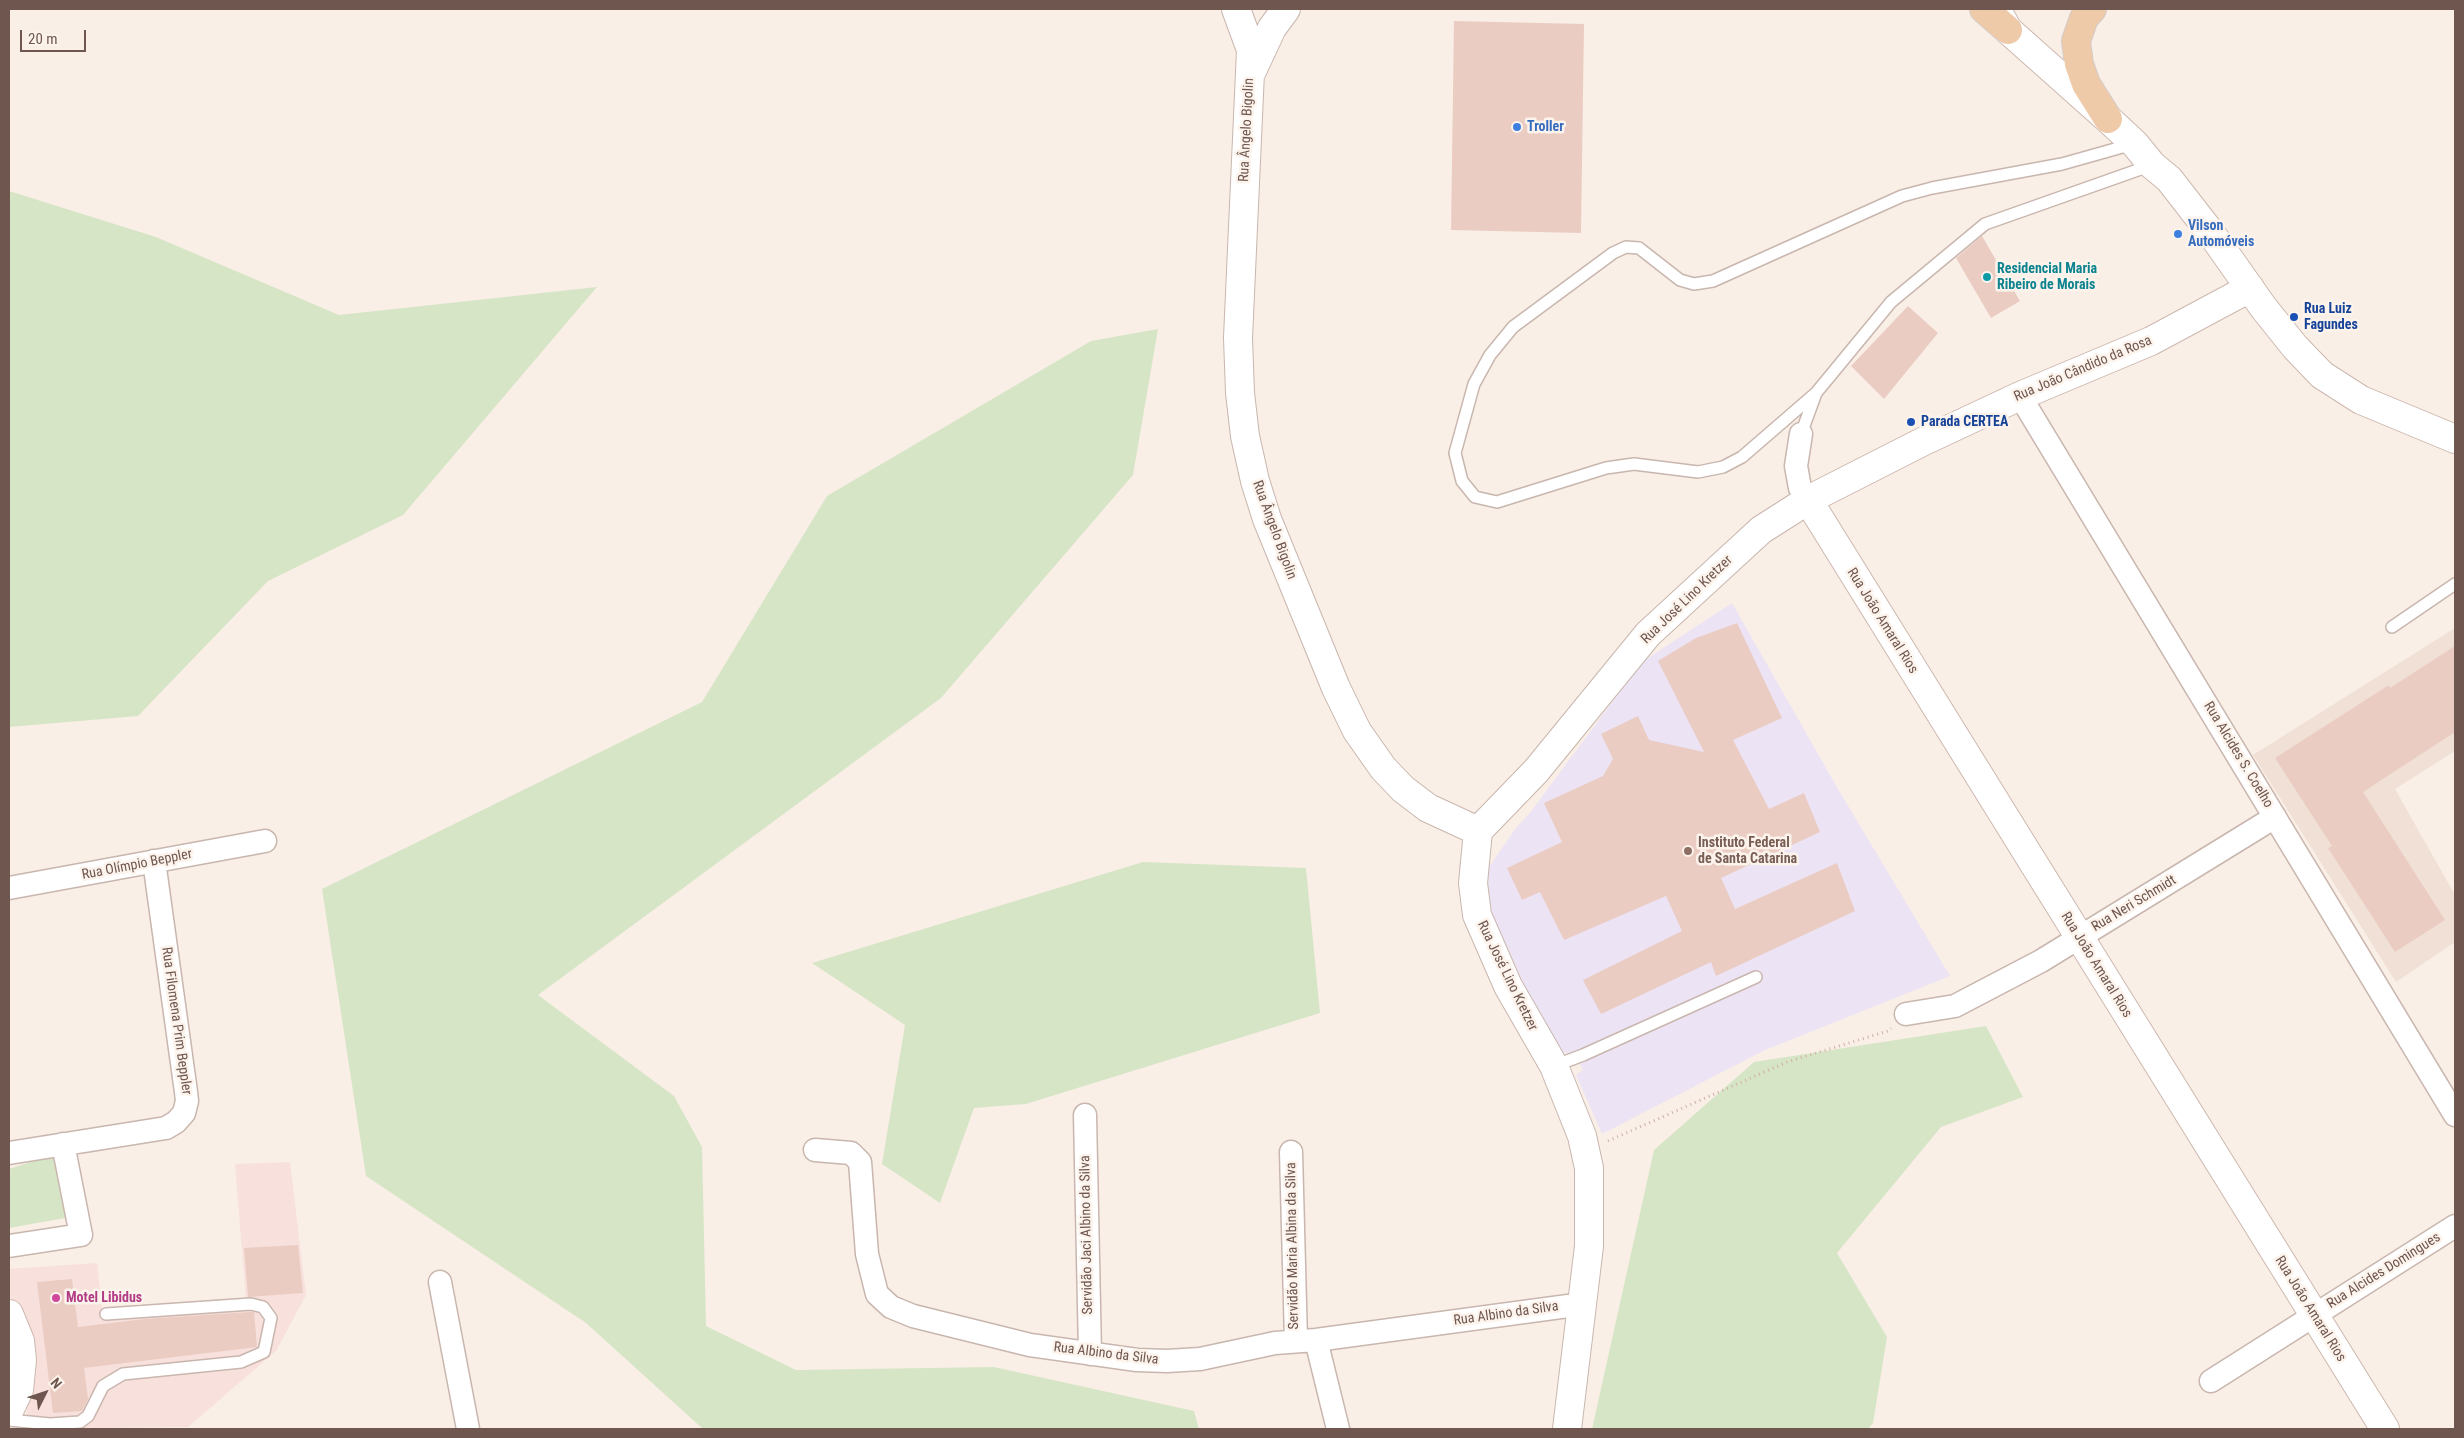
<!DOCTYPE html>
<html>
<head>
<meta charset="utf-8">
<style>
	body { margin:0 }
	#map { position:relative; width:2464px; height:1438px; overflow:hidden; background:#f9efe6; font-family:"Roboto Condensed",sans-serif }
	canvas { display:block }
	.frame { position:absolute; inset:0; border:10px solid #6f564f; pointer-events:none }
	.north { position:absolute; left:20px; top:1368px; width:50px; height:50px; -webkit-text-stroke:4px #fcf4ec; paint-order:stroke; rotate:49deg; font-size:14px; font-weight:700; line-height:20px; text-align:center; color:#6f564f }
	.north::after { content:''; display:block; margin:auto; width:18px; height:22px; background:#6f564f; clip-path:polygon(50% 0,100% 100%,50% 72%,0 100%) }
	.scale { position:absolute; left:20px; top:30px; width:66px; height:22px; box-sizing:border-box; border:2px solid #6f564f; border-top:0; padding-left:6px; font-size:15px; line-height:18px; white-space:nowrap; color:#6f564f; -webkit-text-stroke:4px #fcf4ec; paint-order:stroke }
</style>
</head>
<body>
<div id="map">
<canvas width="2464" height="1438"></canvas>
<div class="frame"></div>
<div class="north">N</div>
<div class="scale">20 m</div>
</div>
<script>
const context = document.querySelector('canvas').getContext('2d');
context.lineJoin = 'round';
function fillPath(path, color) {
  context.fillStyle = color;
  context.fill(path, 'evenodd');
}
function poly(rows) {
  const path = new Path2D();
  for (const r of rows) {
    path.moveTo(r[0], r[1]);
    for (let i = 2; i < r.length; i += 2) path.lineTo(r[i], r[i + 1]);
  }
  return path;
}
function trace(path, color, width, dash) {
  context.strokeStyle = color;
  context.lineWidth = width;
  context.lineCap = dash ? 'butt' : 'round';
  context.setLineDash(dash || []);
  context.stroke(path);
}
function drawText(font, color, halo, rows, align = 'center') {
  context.font = font + ' "Roboto Condensed",sans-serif';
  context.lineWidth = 5;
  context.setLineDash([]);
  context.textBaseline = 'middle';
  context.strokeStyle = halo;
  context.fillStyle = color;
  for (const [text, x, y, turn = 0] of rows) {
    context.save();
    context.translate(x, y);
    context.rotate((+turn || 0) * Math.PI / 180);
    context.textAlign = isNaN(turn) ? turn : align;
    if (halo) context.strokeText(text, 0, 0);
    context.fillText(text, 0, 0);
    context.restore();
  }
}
fillPath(poly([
	[2455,628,2455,751,2395,789,2455,895,2455,942,2396,982,2253,755]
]), '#f0e0d6');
fillPath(poly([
	[290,1162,306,1295,276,1351,188,1427,25,1429,32,1358,27,1324,9,1295,9,1269,97,1263,103,1315,246,1300,235,1164]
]), '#f8e0dc');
fillPath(poly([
	[1732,603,1838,789,1950,976,1763,1051,1602,1134,1576,1075,1583,1070,1574,1052,1561,1053,1550,1043,1486,899,1484,874,1516,828,1529,814,1642,662]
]), '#ece3f5');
fillPath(poly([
	[9,191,156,237,339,315,597,287,403,515,268,581,138,716,9,727],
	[1158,329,1133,475,941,698,538,995,674,1096,702,1147,706,1326,796,1370,994,1367,1194,1411,1199,1429,703,1429,586,1323,366,1176,322,889,702,702,827,496,1091,341],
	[1143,862,1306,868,1320,1013,1026,1104,974,1108,940,1203,882,1164,905,1025,812,963],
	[1986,1026,2023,1097,1941,1127,1837,1253,1887,1337,1873,1423,1868,1429,1592,1429,1654,1150,1754,1062],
	[55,1154,71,1217,9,1228,9,1169]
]), '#d7e5c7');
fillPath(poly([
	[1454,21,1584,24,1581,233,1451,230],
	[1982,236,2020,301,1991,318,1956,258],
	[1908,306,1938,333,1884,399,1851,366],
	[1737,623,1782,718,1733,740,1769,809,1804,793,1820,832,1721,878,1735,909,1837,863,1855,911,1716,976,1711,962,1601,1014,1583,980,1682,931,1666,896,1564,940,1540,892,1522,900,1507,868,1562,842,1544,803,1603,776,1613,759,1601,734,1638,716,1649,740,1704,752,1658,661,1696,638],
	[2455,646,2455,732,2363,792,2445,920,2395,952,2328,848,2332,846,2275,758,2389,685,2390,688],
	[298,1245,303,1293,248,1297,244,1248],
	[72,1279,78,1327,145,1319,250,1312,254,1312,257,1347,84,1368,88,1399,82,1411,53,1413,37,1282]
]), '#ebccc2');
const service = poly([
	[1816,393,1742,457,1723,467,1698,472,1634,464,1606,468,1497,502,1475,497,1462,481,1455,453,1474,384,1490,355,1513,327,1613,253,1626,247,1639,248,1680,280,1694,284,1713,281,1902,196,1932,188,2062,164,2133,144],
	[1801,434,1816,393,1891,302,1985,224,2152,165],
	[2392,627,2455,584],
	[1554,1066,1583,1055,1756,977],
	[9,1420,50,1424,80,1422,88,1416,103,1386,123,1374,241,1362,264,1352,271,1318,263,1307,251,1304,106,1314]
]);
const minor = poly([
	[2020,396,2455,1115],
	[1801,434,1796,466,1800,488,1808,500],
	[9,888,265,841],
	[1906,1014,1955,1006,2041,961,2275,817],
	[1085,1115,1090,1354],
	[815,1150,851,1153,860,1162,867,1254,877,1294,891,1307,913,1316,1030,1345,1137,1360,1167,1361,1200,1359,1275,1343,1316,1340,1583,1304],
	[1291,1152,1296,1341],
	[9,1153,166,1128,176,1122,184,1113,187,1101,186,1092,154,861],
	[9,1246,81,1235,63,1144],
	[440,1282,468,1429],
	[1316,1340,1338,1429],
	[2211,1381,2455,1226]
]);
const tertiary = poly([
	[1236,9,1251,50,1238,338,1240,393,1245,436,1255,481,1267,519,1336,688,1357,731,1383,768,1403,789,1428,808,1478,831],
	[1252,71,1272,28,1286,9],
	[1567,1429,1589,1246,1589,1168,1582,1136,1554,1066,1508,986,1477,915,1473,883,1478,831,1536,771,1648,634,1761,530,1808,500]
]);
const secondary = poly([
	[1997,10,2008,30,2108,119,2135,144,2152,165,2169,179,2211,233,2263,307,2295,347,2322,375,2361,400,2455,439],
	[2250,288,2151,341,2020,396,1924,441,1808,500,2385,1429],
	[9,1314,20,1341,22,1360,19,1390,9,1411]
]);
const primary = poly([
	[1984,9,2008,30],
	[2092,9,2084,18,2076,41,2079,64,2086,84,2108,119]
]);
trace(service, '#c9b6ae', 14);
trace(minor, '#c9b6ae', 25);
trace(tertiary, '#c9b6ae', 30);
trace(secondary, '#cdb8af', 30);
trace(primary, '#d4ccca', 30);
trace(poly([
	[1608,1141,1787,1062,1888,1031,1891,1028]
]), '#cfb0a5', 3, [1, 4]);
trace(service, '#fff', 11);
trace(minor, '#fff', 22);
trace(tertiary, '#fff', 28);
trace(secondary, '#fff', 28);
trace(primary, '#efcaa8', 28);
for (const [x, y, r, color] of [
	[1517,127,5,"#3f7fe0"],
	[2178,234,5,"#3f7fe0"],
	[1987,277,5,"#0f9aa8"],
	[2294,317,5,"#1a4fb4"],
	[1911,422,5,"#1a4fb4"],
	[1688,851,5,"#8d6e63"],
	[56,1298,5,"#d1479c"]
]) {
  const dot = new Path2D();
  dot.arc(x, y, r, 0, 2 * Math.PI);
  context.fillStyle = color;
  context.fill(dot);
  trace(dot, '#fcf4ec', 2);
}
drawText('bold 14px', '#366cbe', '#fcf4ec', [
	["Troller",1527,127],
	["Vilson",2188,226],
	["Automóveis",2188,242]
], 'left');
drawText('14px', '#6f564f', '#fcf4ec', [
	["Rua Ângelo Bigolin",1247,130,-87],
	["Rua João Cândido da Rosa",2083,369,-23],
	["Rua Ângelo Bigolin",1274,530,70],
	["Rua José Lino Kretzer",1687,600,-44],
	["Rua João Amaral Rios",1882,621,58],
	["Rua Alcides S. Coelho",2238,755,59],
	["Rua Olímpio Beppler",137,865,-11],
	["Rua Neri Schmidt",2134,904,-31],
	["Rua João Amaral Rios",2096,965,58],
	["Rua José Lino Kretzer",1507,976,64],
	["Rua Filomena Prim Beppler",176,1021,82],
	["Servidão Jaci Albino da Silva",1087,1235,-91],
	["Servidão Maria Albina da Silva",1293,1246,-91],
	["Rua Alcides Domingues",2384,1271,-32],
	["Rua João Amaral Rios",2310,1309,58],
	["Rua Albino da Silva",1506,1314,-8],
	["Rua Albino da Silva",1106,1354,7]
]);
drawText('bold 14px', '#0d838f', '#fcf4ec', [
	["Residencial Maria",1997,269],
	["Ribeiro de Morais",1997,285]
], 'left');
drawText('bold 14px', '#164399', '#fcf4ec', [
	["Rua Luiz",2304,309],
	["Fagundes",2304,325],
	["Parada CERTEA",1921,422]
], 'left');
drawText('bold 14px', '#785e54', '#fcf4ec', [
	["Instituto Federal",1698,843],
	["de Santa Catarina",1698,859]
], 'left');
drawText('bold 14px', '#b23c85', '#fcf4ec', [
	["Motel Libidus",66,1298]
], 'left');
</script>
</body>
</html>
